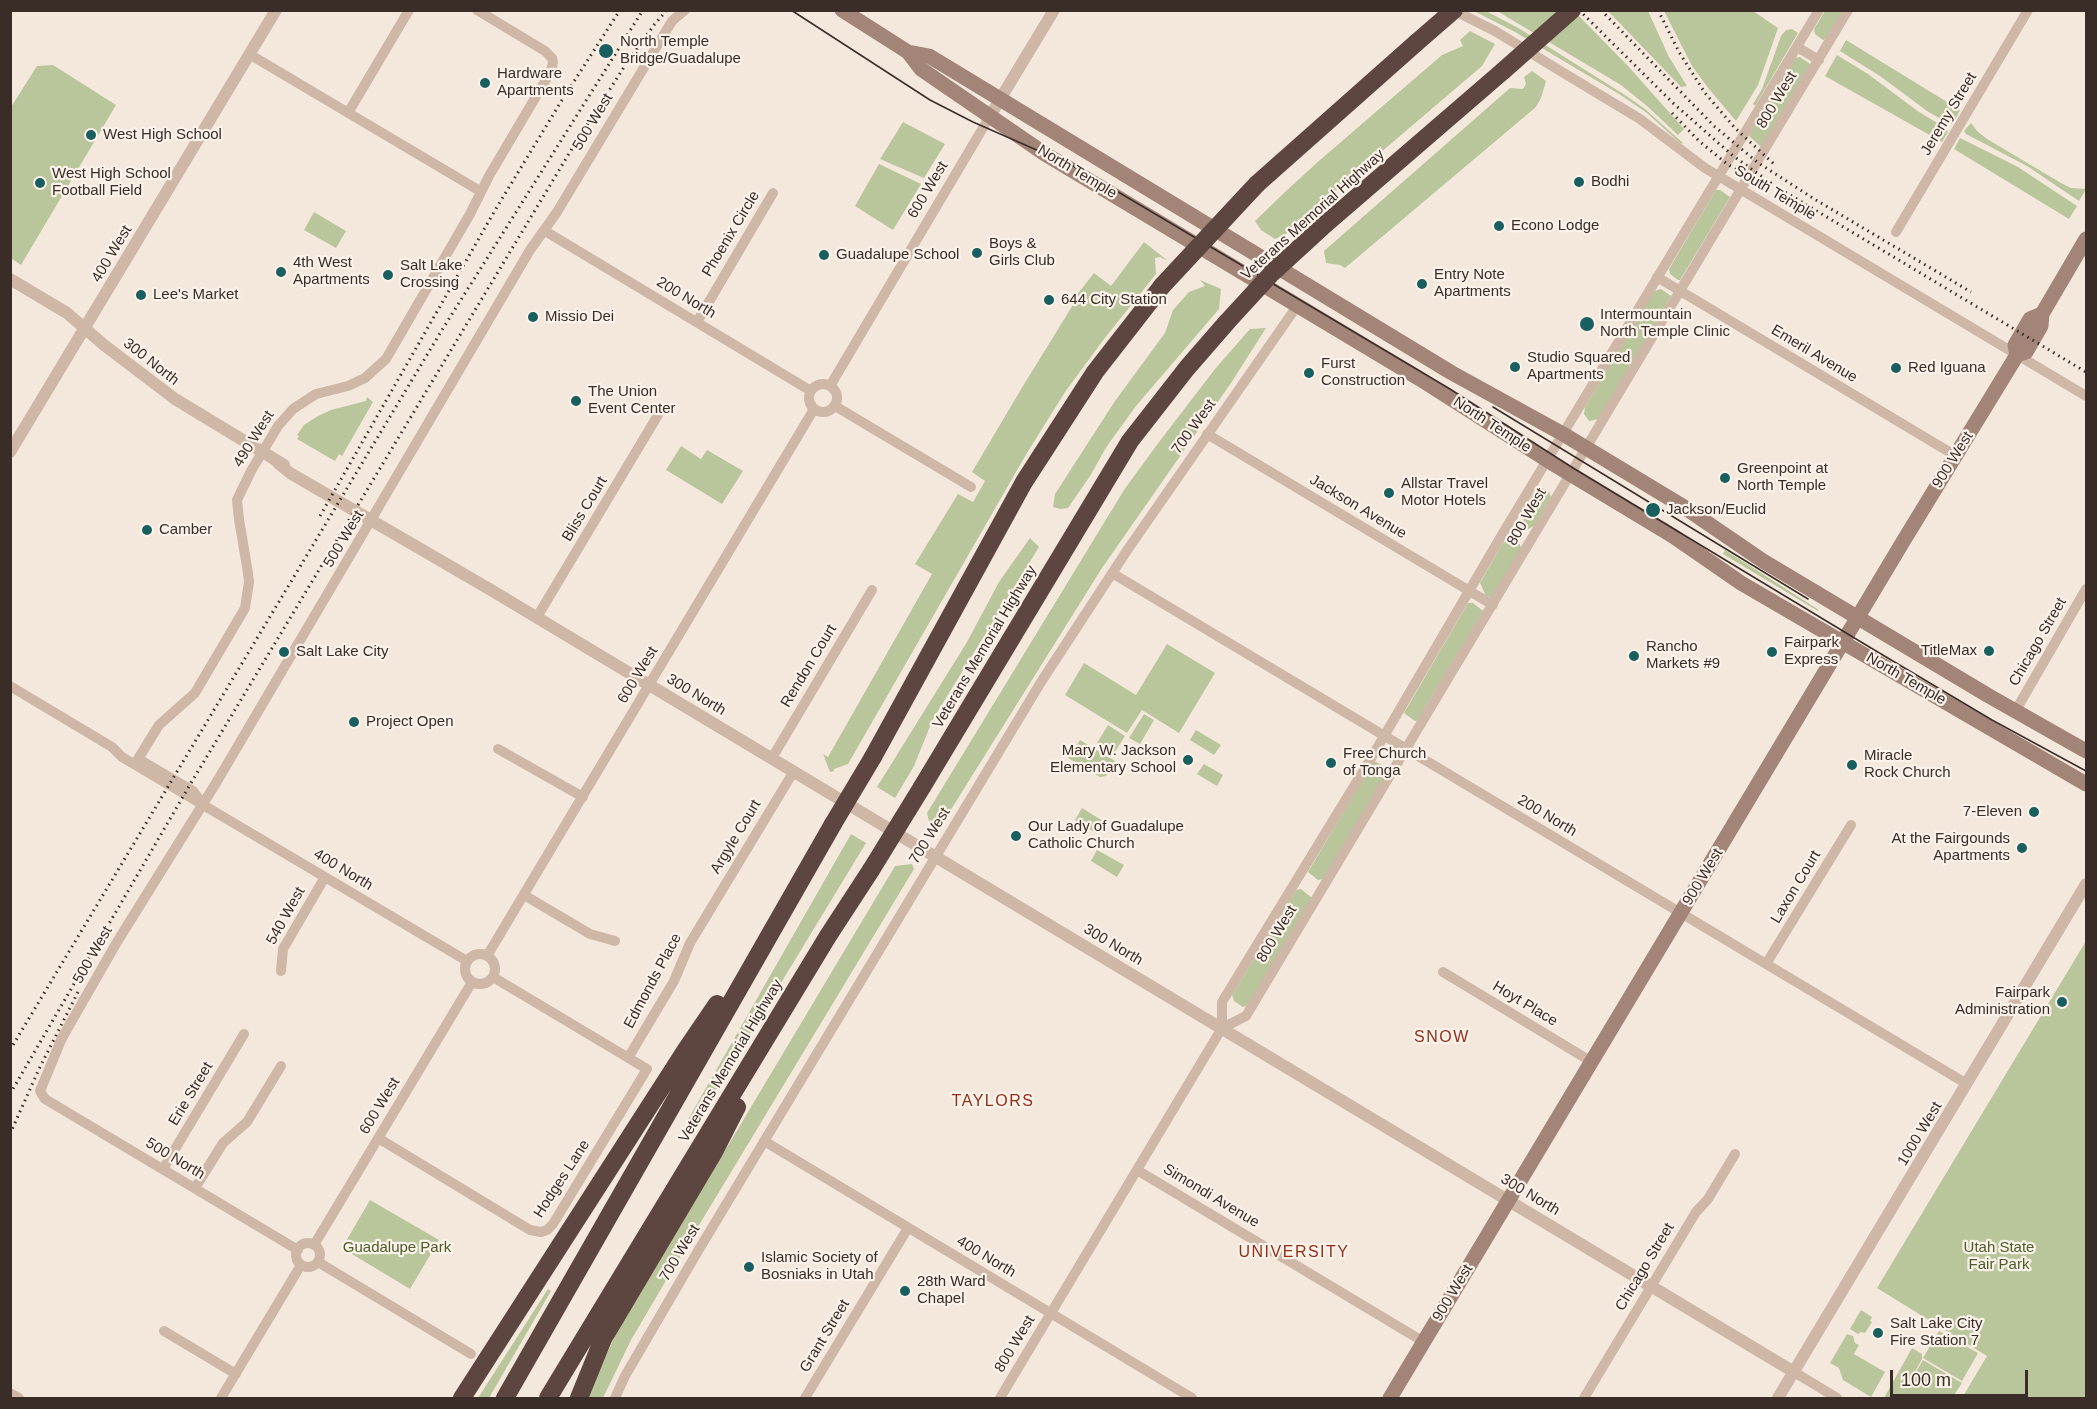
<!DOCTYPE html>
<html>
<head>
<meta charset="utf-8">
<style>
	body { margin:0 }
	#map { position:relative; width:2097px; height:1409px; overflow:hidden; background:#f4e8dd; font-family:Arial,sans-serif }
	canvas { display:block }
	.frame { position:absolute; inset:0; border:12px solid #3a2d28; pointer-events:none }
	.scale { position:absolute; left:1890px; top:1370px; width:138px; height:27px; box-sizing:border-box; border:3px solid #3a2d28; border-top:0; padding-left:8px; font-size:18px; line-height:21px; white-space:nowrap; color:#3a2d28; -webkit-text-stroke:4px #fbf2ea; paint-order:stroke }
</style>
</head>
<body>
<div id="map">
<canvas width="2097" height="1409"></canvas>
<div class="frame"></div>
<div class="scale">100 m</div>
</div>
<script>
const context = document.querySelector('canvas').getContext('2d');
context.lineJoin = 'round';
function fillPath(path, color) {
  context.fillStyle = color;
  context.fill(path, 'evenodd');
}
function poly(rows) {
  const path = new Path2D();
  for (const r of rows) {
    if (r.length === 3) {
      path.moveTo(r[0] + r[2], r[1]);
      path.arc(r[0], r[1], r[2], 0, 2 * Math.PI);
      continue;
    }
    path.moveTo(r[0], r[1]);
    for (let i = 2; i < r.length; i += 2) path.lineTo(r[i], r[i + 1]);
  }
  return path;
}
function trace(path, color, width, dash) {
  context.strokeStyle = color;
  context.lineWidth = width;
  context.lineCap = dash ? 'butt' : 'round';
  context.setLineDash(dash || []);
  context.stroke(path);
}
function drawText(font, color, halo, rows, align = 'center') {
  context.font = font + ' Arial,sans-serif';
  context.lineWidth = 4.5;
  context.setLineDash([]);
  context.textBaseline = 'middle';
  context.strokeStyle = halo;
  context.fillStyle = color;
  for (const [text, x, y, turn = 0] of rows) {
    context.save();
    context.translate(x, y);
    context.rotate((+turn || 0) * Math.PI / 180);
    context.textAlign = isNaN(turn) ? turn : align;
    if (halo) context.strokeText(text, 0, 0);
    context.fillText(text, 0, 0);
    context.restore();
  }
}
fillPath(poly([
	[1474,11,1486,11,1520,29,1625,95,1645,109,1683,143,1681,144,1647,113,1619,94,1515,32],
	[1497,11,1574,11,1628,66,1684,129,1678,135,1647,106,1621,85],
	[1608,11,1648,11,1669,57,1687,86,1681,87],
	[1664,11,1753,11,1778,28,1758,85,1736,121,1709,89,1692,66],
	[1825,11,1845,11,1828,38,1823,40,1815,34,1814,29],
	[1792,29,1798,33,1755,106,1753,104,1762,89,1781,36,1786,30],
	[1470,31,1495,44,1482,66,1332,194,1294,230,1275,239,1261,230,1255,221,1286,191,1320,160,1442,55,1463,46,1460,40],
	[1846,40,1960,110,1953,124,1949,124,1927,111,1880,76,1840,51],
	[1837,55,1868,74,1919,112,1946,128,1948,132,1942,142,1825,76],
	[1800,57,1810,64,1810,67,1763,145,1760,146,1749,136,1750,132,1795,58],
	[53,65,116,105,21,265,11,258,11,107,37,66],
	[1532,71,1546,81,1541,98,1536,107,1345,268,1340,265,1326,263,1324,251,1510,88,1523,89,1526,84,1524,77],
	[903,122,945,144,924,178,880,159],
	[1971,123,1977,131,1987,139,2061,183,2071,188,2086,189,2079,201,2027,166,1966,134,1964,131],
	[1960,138,2018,167,2077,206,2069,219,1954,149],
	[879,164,921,184,893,230,855,206],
	[1716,190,1720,190,1730,197,1680,280,1678,280,1670,274,1669,269],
	[314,212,346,231,336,248,304,230],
	[1144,242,1168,261,1160,257,1155,258,1156,274,1104,339,1065,392,1027,453,848,764,834,769,834,771,830,772,823,754,828,757,932,574,915,564,958,494,973,502,985,481,972,472,1023,386,1076,300,1079,299,1076,296,1094,273,1111,286],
	[1200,280,1221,289,1219,309,1136,406,1107,446,1090,476,1068,508,1060,509,1053,507,1055,494,1115,401,1165,333,1173,310,1189,292,1205,286],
	[1661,289,1671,296,1599,419,1589,421,1584,414,1585,407,1654,291],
	[1266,328,1231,383,1102,568,940,827,931,829,927,813,1124,490,1156,446,1215,369,1250,329],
	[367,397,373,402,342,456,339,454,335,461,297,439,299,436,297,435,304,425,318,416,331,410,366,401],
	[681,446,701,459,707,450,743,471,722,504,666,470],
	[1542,488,1548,490,1551,497,1534,526,1528,529,1524,526,1523,521,1525,507,1533,493],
	[1030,538,1039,547,933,719,914,766,895,798,877,787,967,642,999,582],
	[1507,540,1519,543,1522,549,1492,598,1490,597,1486,596,1480,583,1503,543],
	[1725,550,1819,610,1818,611,1723,554],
	[1468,603,1473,603,1483,611,1417,721,1415,721,1404,713],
	[1167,644,1215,673,1179,733,1142,710,1127,733,1065,695,1084,663,1136,695],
	[1144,714,1154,720,1140,744,1129,738],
	[1108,725,1125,736,1114,753,1097,743],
	[1196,730,1221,745,1214,755,1190,740],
	[1080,740,1115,761,1106,776,1100,777,1068,758],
	[1374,761,1386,767,1388,772,1323,879,1318,880,1308,872],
	[1204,764,1223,775,1217,786,1197,774],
	[1082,808,1103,821,1096,833,1075,820],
	[851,834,866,843,694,1126,686,1123],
	[1097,850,1124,865,1117,877,1091,861],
	[912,864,914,869,678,1260,631,1340,603,1398,586,1398,619,1328,895,866],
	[1301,889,1312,898,1249,1005,1243,1007,1234,1001,1232,995,1296,890],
	[2086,941,2086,1398,1962,1398,1987,1356,1877,1288],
	[370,1200,439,1240,410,1289,342,1248],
	[548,1289,551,1291,489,1398,478,1398],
	[1861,1310,1872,1317,1870,1321,1872,1322,1865,1333,1861,1332,1858,1334,1850,1329],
	[1939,1331,1978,1353,1962,1381,1923,1358],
	[1847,1334,1853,1336,1855,1343,1859,1345,1854,1354,1885,1372,1871,1397,1843,1380,1839,1368,1830,1363],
	[1912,1348,1922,1354,1922,1359,1902,1395,1923,1360,1962,1383,1952,1398,1884,1398]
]), '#b9c59b');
trace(poly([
	[1453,10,1495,31,1567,75,1640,119,1705,168,2086,396],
	[1797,47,1819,60],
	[249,54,480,191],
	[348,113,409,10],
	[545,231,811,391],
	[1896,232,2028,10],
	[1657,277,1956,456],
	[697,322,773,193],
	[823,398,14],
	[830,386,990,116],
	[835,406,971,487],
	[1207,434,1493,605],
	[1112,573,1967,1084],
	[537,617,658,415],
	[10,686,112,747,122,757,467,961],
	[2016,710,2086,589],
	[498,749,583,797],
	[772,758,872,590],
	[138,759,159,725,195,693,245,608,249,582,248,573,239,519,237,500,251,471,278,426,293,409,316,394,348,386,365,378,386,359,470,214,489,176,551,71,553,62,552,58,545,51,477,10],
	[142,761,193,791,202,803],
	[524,895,590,934,615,941],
	[480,969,15],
	[487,956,814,409],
	[1766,964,1851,825],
	[281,971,283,949,325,877],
	[1443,972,1592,1062],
	[1222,1028,1246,1016,1848,10],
	[628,1058,674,981,690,943,794,771],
	[378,1138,530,1230,541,1232,547,1230,553,1224,647,1069,493,977],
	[764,1141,1192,1398],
	[163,1169,244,1034],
	[1137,1170,1424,1342],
	[195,1188,223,1143,247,1122,281,1066],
	[308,1255,12],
	[314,1245,472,982],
	[298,1250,45,1099,40,1091,62,1038,117,942,216,783,530,250,557,212,672,21,685,10],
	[318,1262,471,1354],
	[164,1331,236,1374],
	[1794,1372,1837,1398],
	[10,1393,19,1398],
	[221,1398,301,1265],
	[615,1398,625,1376,698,1251,1041,682,1128,549,1297,306],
	[805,1398,908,1228],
	[1000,1398,1222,1028,1222,1002,1373,755,1503,533,1819,10],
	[1584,1398,1696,1212,1708,1199,1735,1154]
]), '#ceb7a7', 10);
trace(poly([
	[990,116,1054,10],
	[10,279,67,313,104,345,175,399,284,465],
	[10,452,276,10],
	[278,463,290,473,491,590,1794,1372],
	[1778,1398,2086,884]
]), '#ceb7a7', 12);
trace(poly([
	[842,10,908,52,921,69,1045,154,1420,379,1547,460,1673,536,1741,583,2086,784],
	[908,52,929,56,1452,373,1563,434,1684,507,1763,561,1989,696,2086,751],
	[2017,355,2015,345,2030,319,2042,314],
	[1390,1398,1904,540,2017,355,2026,352,2041,326,2042,314,2086,239]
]), '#a28578', 15);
trace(poly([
	[1257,184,1416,43],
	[1321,228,1503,71],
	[873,757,1024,482,1095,372,1162,286],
	[922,787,1130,441,1187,368,1227,322],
	[462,1398,685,1051,717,1004],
	[505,1398,833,824],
	[548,1398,828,936,871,870],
	[579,1398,603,1339,714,1152,737,1107]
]), '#5c463f', 18);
trace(poly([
	[791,10,930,100,973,122,1073,166,1098,180,1450,389,1573,468,1871,648,1992,720,2086,771],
	[1493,407,1808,599]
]), '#3a2d28', 1.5);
trace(poly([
	[1579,10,1673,103,1732,155,1775,186,2086,372],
	[1601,10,1714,126,1757,162,1816,200,1971,292],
	[1658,10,1679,52,1705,93,1735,128,1775,165],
	[1672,113,1699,141,1727,164,1767,189],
	[320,516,494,212,562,100,620,10],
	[10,1050,442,330,643,10],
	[10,1094,188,788,573,147,626,64,654,25,667,10],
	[10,1134,39,1069,80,988]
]), '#3a2d28', 3, [1.5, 4.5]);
trace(poly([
	[1416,43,1454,10],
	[1503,71,1572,10],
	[1162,286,1257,184],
	[1227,322,1272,273,1321,228],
	[833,824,873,757],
	[871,870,922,787]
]), '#5c463f', 18);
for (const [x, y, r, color] of [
	[606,51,8,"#1a5f5f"],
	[485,83,6,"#1a5f5f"],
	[91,135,6,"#1a5f5f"],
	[1579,182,6,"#1a5f5f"],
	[40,183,6,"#1a5f5f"],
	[1499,226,6,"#1a5f5f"],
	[977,253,6,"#1a5f5f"],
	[824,255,6,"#1a5f5f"],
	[281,272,6,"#1a5f5f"],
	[388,275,6,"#1a5f5f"],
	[1422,284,6,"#1a5f5f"],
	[141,295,6,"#1a5f5f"],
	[1049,300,6,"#1a5f5f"],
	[533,317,6,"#1a5f5f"],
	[1587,324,8,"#1a5f5f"],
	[1515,367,6,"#1a5f5f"],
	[1896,368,6,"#1a5f5f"],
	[1309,373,6,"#1a5f5f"],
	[576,401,6,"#1a5f5f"],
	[1725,478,6,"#1a5f5f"],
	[1389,493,6,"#1a5f5f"],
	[1653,510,8,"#1a5f5f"],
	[147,530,6,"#1a5f5f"],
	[1989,651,6,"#1a5f5f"],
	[284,652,6,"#1a5f5f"],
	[1772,652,6,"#1a5f5f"],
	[1634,656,6,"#1a5f5f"],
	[354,722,6,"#1a5f5f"],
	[1188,760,6,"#1a5f5f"],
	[1331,763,6,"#1a5f5f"],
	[1852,765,6,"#1a5f5f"],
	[2034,812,6,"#1a5f5f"],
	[1016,836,6,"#1a5f5f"],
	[2022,848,6,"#1a5f5f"],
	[2062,1002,6,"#1a5f5f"],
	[749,1267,6,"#1a5f5f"],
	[905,1291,6,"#1a5f5f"],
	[1878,1333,6,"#1a5f5f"]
]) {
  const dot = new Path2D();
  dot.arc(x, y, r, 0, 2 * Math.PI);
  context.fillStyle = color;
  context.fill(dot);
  trace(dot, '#fbf2ea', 2);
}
drawText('15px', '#3a2d28', '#fbf2ea', [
	["North Temple",620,42],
	["Bridge/Guadalupe",620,59],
	["Hardware",497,74],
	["Apartments",497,91],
	["West High School",103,135],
	["West High School",52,174],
	["Football Field",52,191],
	["Bodhi",1591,182],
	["Econo Lodge",1511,226],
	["Boys &",989,244],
	["Girls Club",989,261],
	["Guadalupe School",836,255],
	["4th West",293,263],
	["Apartments",293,280],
	["Salt Lake",400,266],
	["Crossing",400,283],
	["Entry Note",1434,275],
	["Apartments",1434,292],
	["Lee's Market",153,295],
	["644 City Station",1061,300],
	["Intermountain",1600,315],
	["North Temple Clinic",1600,332],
	["Missio Dei",545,317],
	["Studio Squared",1527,358],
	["Apartments",1527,375],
	["Furst",1321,364],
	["Construction",1321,381],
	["Red Iguana",1908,368],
	["The Union",588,392],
	["Event Center",588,409],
	["Greenpoint at",1737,469],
	["North Temple",1737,486],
	["Allstar Travel",1401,484],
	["Motor Hotels",1401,501],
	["Jackson/Euclid",1666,510],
	["Camber",159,530],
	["Fairpark",1784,643],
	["Express",1784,660],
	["Rancho",1646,647],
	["Markets #9",1646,664],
	["TitleMax",1977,651,"right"],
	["Salt Lake City",296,652],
	["Project Open",366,722],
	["Mary W. Jackson",1176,751,"right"],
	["Elementary School",1176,768,"right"],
	["Free Church",1343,754],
	["of Tonga",1343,771],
	["Miracle",1864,756],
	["Rock Church",1864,773],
	["7-Eleven",2022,812,"right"],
	["Our Lady of Guadalupe",1028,827],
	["Catholic Church",1028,844],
	["At the Fairgounds",2010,839,"right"],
	["Apartments",2010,856,"right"],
	["Fairpark",2050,993,"right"],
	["Administration",2050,1010,"right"],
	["Islamic Society of",761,1258],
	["Bosniaks in Utah",761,1275],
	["28th Ward",917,1282],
	["Chapel",917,1299],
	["Salt Lake City",1890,1324],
	["Fire Station 7",1890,1341]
], 'left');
drawText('15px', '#3a2d28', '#fbf2ea', [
	["800 West",1777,100,-59],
	["Jeremy Street",1949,114,-59],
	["500 West",593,122,-59],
	["North Temple",1077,172,31],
	["600 West",928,190,-59],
	["South Temple",1775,193,31],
	["Veterans Memorial Highway",1313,215,-42],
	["Phoenix Circle",731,234,-59],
	["400 West",112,254,-59],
	["200 North",686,298,31],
	["Emeril Avenue",1814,354,31],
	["300 North",151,362,38],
	["North Temple",1492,425,33],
	["700 West",1194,427,-54],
	["490 West",254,439,-58],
	["900 West",1953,460,-58],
	["Jackson Avenue",1358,507,31],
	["Bliss Court",585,509,-59],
	["800 West",1527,517,-60],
	["500 West",344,539,-59],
	["Chicago Street",2038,642,-60],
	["Veterans Memorial Highway",985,647,-59],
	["Rendon Court",809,666,-59],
	["600 West",638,675,-59],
	["North Temple",1906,679,30],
	["300 North",696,695,31],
	["200 North",1547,816,31],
	["700 West",930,836,-58],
	["Argyle Court",736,837,-59],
	["400 North",343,870,31],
	["900 West",1703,877,-59],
	["Laxon Court",1796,887,-59],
	["540 West",286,916,-61],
	["800 West",1277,934,-59],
	["300 North",1113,945,31],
	["500 West",93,955,-60],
	["Edmonds Place",653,981,-62],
	["Hoyt Place",1525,1004,31],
	["Veterans Memorial Highway",731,1061,-59],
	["Erie Street",191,1094,-59],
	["600 West",380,1106,-59],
	["1000 West",1920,1134,-59],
	["500 North",175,1159,31],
	["Hodges Lane",562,1179,-57],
	["300 North",1530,1195,31],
	["Simondi Avenue",1211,1196,31],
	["700 West",680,1253,-59],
	["400 North",986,1257,31],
	["Chicago Street",1645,1267,-59],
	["900 West",1453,1293,-59],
	["Grant Street",825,1336,-59],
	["800 West",1015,1344,-59]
]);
drawText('15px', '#4b5b2a', '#fbf2ea', [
	["Guadalupe Park",397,1248],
	["Utah State",1999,1248],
	["Fair Park",1999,1265]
]);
context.letterSpacing = '1.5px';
drawText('16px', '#90301a', '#fbf2ea', [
	["SNOW",1442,1038],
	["TAYLORS",993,1102],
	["UNIVERSITY",1294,1253]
]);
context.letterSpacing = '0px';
</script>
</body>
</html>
